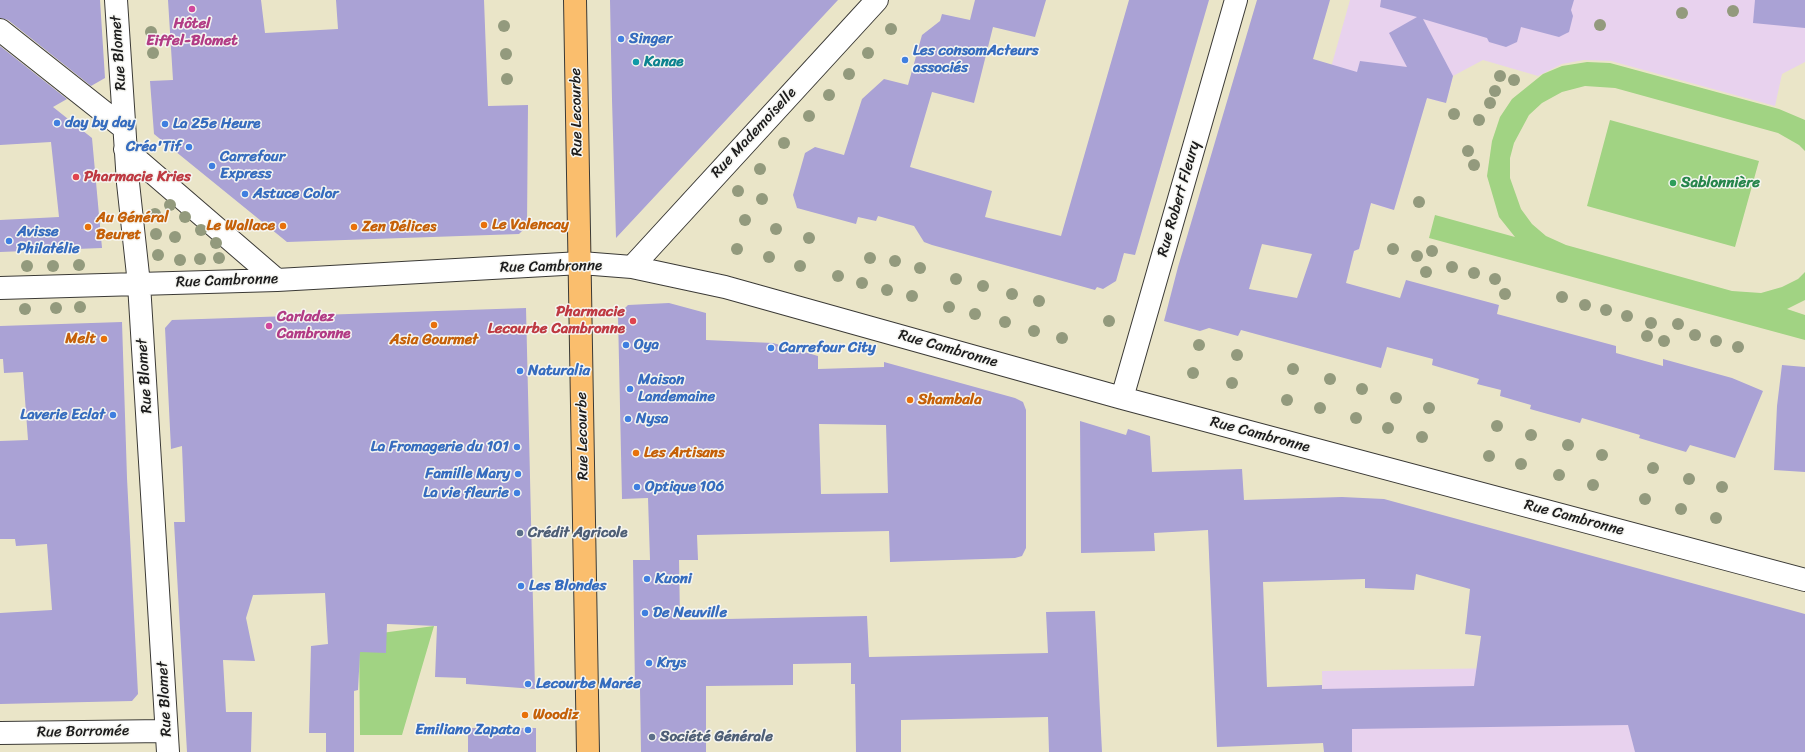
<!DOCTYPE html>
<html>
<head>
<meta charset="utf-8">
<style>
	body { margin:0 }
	canvas { display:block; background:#eae5c8 }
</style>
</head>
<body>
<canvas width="1805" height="752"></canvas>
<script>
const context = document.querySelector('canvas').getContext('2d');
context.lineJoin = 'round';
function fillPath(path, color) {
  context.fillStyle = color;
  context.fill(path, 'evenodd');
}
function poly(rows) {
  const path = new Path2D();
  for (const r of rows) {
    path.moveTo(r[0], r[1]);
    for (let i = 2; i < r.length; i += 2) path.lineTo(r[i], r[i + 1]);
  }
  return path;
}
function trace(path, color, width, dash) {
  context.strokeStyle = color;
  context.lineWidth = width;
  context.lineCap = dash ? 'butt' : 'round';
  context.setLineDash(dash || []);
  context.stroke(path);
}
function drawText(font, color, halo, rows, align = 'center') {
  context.font = font + ' Sriracha,sans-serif';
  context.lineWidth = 3;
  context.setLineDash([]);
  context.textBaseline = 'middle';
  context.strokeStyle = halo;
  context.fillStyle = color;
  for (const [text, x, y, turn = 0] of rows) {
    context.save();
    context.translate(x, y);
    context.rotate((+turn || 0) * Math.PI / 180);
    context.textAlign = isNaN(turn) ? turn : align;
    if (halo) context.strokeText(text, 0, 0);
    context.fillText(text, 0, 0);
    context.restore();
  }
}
fillPath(poly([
	[1350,0,1805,0,1805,62,1782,74,1775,106,1611,61,1584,60,1562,64,1538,76,1483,60,1453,76,1447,99,1442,102,1427,98,1409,148,1411,152,1395,206,1390,209,1371,203,1359,249,1354,251,1352,260,1282,241],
	[1622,666,1805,752,1324,752,1322,671]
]), '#e8d2ee');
fillPath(poly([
	[1587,62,1610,63,1779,109,1805,120,1805,151,1799,145,1778,133,1615,88,1585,86,1562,92,1542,103,1529,115,1514,143,1510,158,1510,178,1521,209,1532,224,1546,236,1566,245,1732,291,1761,293,1782,287,1798,279,1805,272,1805,300,1787,309,1805,315,1805,340,1429,238,1435,215,1515,237,1499,217,1487,176,1492,141,1500,117,1512,99,1543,74,1562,66],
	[1610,120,1759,161,1735,247,1587,206],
	[434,626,402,735,360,735,359,636]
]), '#a1d383');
fillPath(poly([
	[0,0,100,0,105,78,91,86,8,20,0,18],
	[168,0,261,0,265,33,338,29,336,0,484,0,488,106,528,105,527,226,519,234,287,242,154,134,150,81,173,80],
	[610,0,838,0,616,238,612,100],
	[975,0,1046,0,1035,37,993,27,974,103,932,92,910,167,992,191,985,217,1061,236,1129,0,1209,0,1135,255,1124,253,1116,281,1103,289,1097,287,1095,290,932,245,924,242,914,226,878,216,876,221,858,217,856,224,797,208,793,195,805,153,815,147,844,155,862,99,884,79,908,85,922,35,940,21,942,14,970,20],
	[1257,0,1330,0,1313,59,1357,72,1360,61,1407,67,1389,33,1417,17,1380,7,1381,0,1574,0,1571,10,1573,16,1569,32,1559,37,1521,27,1517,42,1506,47,1489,42,1487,38,1423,19,1453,76,1446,103,1427,98,1394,210,1371,203,1359,249,1354,251,1346,283,1400,298,1406,280,1499,305,1497,314,1616,346,1616,353,1663,366,1663,359,1732,378,1763,391,1735,458,1690,445,1686,452,1639,438,1640,435,1582,418,1580,423,1530,409,1531,405,1500,396,1501,390,1477,384,1479,379,1432,365,1433,359,1387,347,1381,368,1241,330,1238,336,1209,328,1200,331,1164,321,1178,267],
	[1262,244,1312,254,1297,298,1249,289],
	[1755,0,1805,0,1805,28,1753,23],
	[0,46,67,99,53,107,92,138,102,248,0,252,0,220,59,217,51,142,0,145],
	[669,303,706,313,706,340,773,343,818,356,818,369,884,367,884,362,1015,398,1023,402,1026,410,1026,548,1022,556,1015,558,890,562,889,531,697,535,698,560,679,560,680,620,867,616,869,657,1048,653,1046,612,1095,611,1102,752,1049,752,1048,717,901,720,901,752,856,752,855,684,851,684,851,663,793,664,793,685,706,686,706,752,641,752,640,688,635,688,633,560,650,560,648,498,622,499,618,315,628,305],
	[819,424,886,425,888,493,821,494],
	[526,308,535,689,466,684,466,678,435,677,437,626,387,624,386,653,360,652,358,690,354,691,354,752,326,752,326,733,309,733,311,646,328,644,325,593,253,595,246,618,255,661,223,660,226,712,252,712,251,752,187,752,174,522,185,522,182,446,171,449,165,328,172,320],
	[122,322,127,478,138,694,132,701,0,704,0,613,52,610,47,544,16,546,15,539,0,539,0,441,28,440,23,372,4,373,3,359,0,359,0,326],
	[1782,365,1805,367,1805,472,1774,470,1777,406],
	[1080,421,1126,435,1128,429,1150,436,1152,472,1242,469,1244,500,1342,497,1384,499,1805,614,1805,752,1635,752,1628,725,1352,729,1352,752,1324,752,1323,743,1217,747,1208,530,1154,533,1155,551,1081,553],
	[1416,574,1470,589,1465,634,1481,636,1474,686,1322,689,1322,685,1267,687,1263,582,1365,579,1365,588,1414,590],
	[468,728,536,728,536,752,468,752]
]), '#aaa2d5');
const minor = poly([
	[116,0,128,183,139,284,168,752],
	[0,30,124,128],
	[125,149,277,280],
	[632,267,877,0],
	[0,288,277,280,581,263,632,267,725,287,1122,398,1805,580],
	[1122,398,1236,0],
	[0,733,166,731]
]);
const major = poly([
	[575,0,588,752]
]);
trace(minor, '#3b3a36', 24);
trace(major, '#3b3a36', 24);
trace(minor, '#fff', 22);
trace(major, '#fabe6d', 22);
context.fillStyle = '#939a7d';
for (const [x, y] of [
	[1733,11],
	[1682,13],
	[1600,25],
	[504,26],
	[891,29],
	[151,32],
	[153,53],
	[868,53],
	[506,54],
	[849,74],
	[1500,76],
	[507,79],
	[1514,80],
	[1495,91],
	[829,95],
	[1490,103],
	[1454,114],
	[809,116],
	[1479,120],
	[784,143],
	[1468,151],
	[1474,165],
	[760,169],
	[738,191],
	[762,199],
	[1419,202],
	[170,205],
	[155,214],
	[185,217],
	[745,220],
	[776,229],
	[201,230],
	[156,234],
	[175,237],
	[809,238],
	[216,243],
	[737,249],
	[1393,249],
	[1432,251],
	[158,255],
	[1417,256],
	[769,257],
	[219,258],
	[870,258],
	[200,259],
	[180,260],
	[895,261],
	[79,265],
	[27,266],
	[53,266],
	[800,266],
	[1452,267],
	[920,268],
	[1426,272],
	[1474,273],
	[838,276],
	[956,279],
	[1495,279],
	[862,283],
	[983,286],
	[887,290],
	[1012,294],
	[1505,294],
	[912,296],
	[1562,297],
	[1039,301],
	[1585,305],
	[80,307],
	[949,307],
	[56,308],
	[25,309],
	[1606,310],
	[975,314],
	[1627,316],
	[1109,321],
	[1005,322],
	[1651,323],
	[1678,324],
	[1034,331],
	[1695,335],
	[1647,336],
	[1062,338],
	[1664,341],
	[1716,341],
	[1199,345],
	[1738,347],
	[1237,355],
	[1293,369],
	[1193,373],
	[1330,379],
	[1232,383],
	[1362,389],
	[1396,398],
	[1287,400],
	[1320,408],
	[1429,408],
	[1356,418],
	[1497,426],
	[1388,428],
	[1531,435],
	[1422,437],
	[1568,445],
	[1602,455],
	[1489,456],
	[1521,464],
	[1653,468],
	[1559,475],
	[1689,479],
	[1593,485],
	[1722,487],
	[1645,499],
	[1681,509],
	[1716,518]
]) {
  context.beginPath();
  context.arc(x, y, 6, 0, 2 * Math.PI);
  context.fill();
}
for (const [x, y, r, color] of [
	[192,9,4,"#d1479c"],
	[621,39,4,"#3f7fe0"],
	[905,60,4,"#3f7fe0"],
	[636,62,4,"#0f9aa8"],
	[57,123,4,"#3f7fe0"],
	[165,124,4,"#3f7fe0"],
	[189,147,4,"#3f7fe0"],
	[212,166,4,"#3f7fe0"],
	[76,177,4,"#e0444e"],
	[1673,183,4,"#2e9e5b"],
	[245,194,4,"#3f7fe0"],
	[484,225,4,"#e8710a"],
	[283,226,4,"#e8710a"],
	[88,227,4,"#e8710a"],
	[354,227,4,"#e8710a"],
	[9,241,4,"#3f7fe0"],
	[633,321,4,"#e0444e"],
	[434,325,4,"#e8710a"],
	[269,326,4,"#d1479c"],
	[104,339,4,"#e8710a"],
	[626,345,4,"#3f7fe0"],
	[771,348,4,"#3f7fe0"],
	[520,371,4,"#3f7fe0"],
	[630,389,4,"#3f7fe0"],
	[910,400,4,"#e8710a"],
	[113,415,4,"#3f7fe0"],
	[628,419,4,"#3f7fe0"],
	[517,447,4,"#3f7fe0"],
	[636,453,4,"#e8710a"],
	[518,474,4,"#3f7fe0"],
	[637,487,4,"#3f7fe0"],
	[517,493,4,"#3f7fe0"],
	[520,533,4,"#5c6f8a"],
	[647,579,4,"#3f7fe0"],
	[521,586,4,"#3f7fe0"],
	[645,613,4,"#3f7fe0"],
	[649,663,4,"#3f7fe0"],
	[528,684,4,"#3f7fe0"],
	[525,715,4,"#e8710a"],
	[528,730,4,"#3f7fe0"],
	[652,737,4,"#5c6f8a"]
]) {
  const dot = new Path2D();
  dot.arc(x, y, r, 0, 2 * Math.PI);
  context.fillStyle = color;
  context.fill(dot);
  trace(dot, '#f6f6f2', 1.5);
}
drawText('bold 15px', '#b23c85', '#f6f6f2', [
	["Hôtel",192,24],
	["Eiffel-Blomet",192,41],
	["Carladez",277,317,"left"],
	["Cambronne",277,334,"left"]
]);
drawText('bold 15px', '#366cbe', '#f6f6f2', [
	["Singer",629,39],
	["Les consomActeurs",913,51],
	["associés",913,68],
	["day by day",65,123],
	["La 25e Heure",173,124],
	["Créa'Tif",181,147,"right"],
	["Carrefour",220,157],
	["Express",220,174],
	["Astuce Color",253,194],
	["Avisse",17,232],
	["Philatélie",17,249],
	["Oya",634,345],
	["Carrefour City",779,348],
	["Naturalia",528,371],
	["Maison",638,380],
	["Landemaine",638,397],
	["Laverie Eclat",105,415,"right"],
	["Nysa",636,419],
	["La Fromagerie du 101",509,447,"right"],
	["Famille Mary",510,474,"right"],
	["Optique 106",645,487],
	["La vie fleurie",509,493,"right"],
	["Kuoni",655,579],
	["Les Blondes",529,586],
	["De Neuville",653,613],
	["Krys",657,663],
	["Lecourbe Marée",536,684],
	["Emiliano Zapata",520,730,"right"]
], 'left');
drawText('15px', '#1c1c1c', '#f6f6f2', [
	["Rue Blomet",119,53,-94],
	["Rue Lecourbe",577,112,-91],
	["Rue Mademoiselle",754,133,-47],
	["Rue Robert Fleury",1179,199,-74],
	["Rue Cambronne",551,267,-1],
	["Rue Cambronne",227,281,-2],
	["Rue Cambronne",948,349,16],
	["Rue Blomet",145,376,-94],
	["Rue Cambronne",1260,435,15],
	["Rue Lecourbe",583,436,-91],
	["Rue Cambronne",1574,518,15],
	["Rue Blomet",165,699,-93],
	["Rue Borromée",83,732,-1]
]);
drawText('bold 15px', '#0d838f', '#f6f6f2', [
	["Kanae",644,62]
], 'left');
drawText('bold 15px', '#be3a42', '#f6f6f2', [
	["Pharmacie Kries",84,177],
	["Pharmacie",625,312,"right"],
	["Lecourbe Cambronne",625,329,"right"]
], 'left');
drawText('bold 15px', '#27864d', '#f6f6f2', [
	["Sablonnière",1681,183]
], 'left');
drawText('bold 15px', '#c56008', '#f6f6f2', [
	["Au Général",96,218],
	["Beuret",96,235],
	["Le Valencay",492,225],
	["Le Wallace",275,226,"right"],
	["Zen Délices",362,227],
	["Melt",96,339,"right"],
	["Asia Gourmet",434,340,"center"],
	["Shambala",918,400],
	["Les Artisans",644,453],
	["Woodiz",533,715]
], 'left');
drawText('bold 15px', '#4e5e75', '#f6f6f2', [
	["Crédit Agricole",528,533],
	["Société Générale",660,737]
], 'left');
</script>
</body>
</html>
